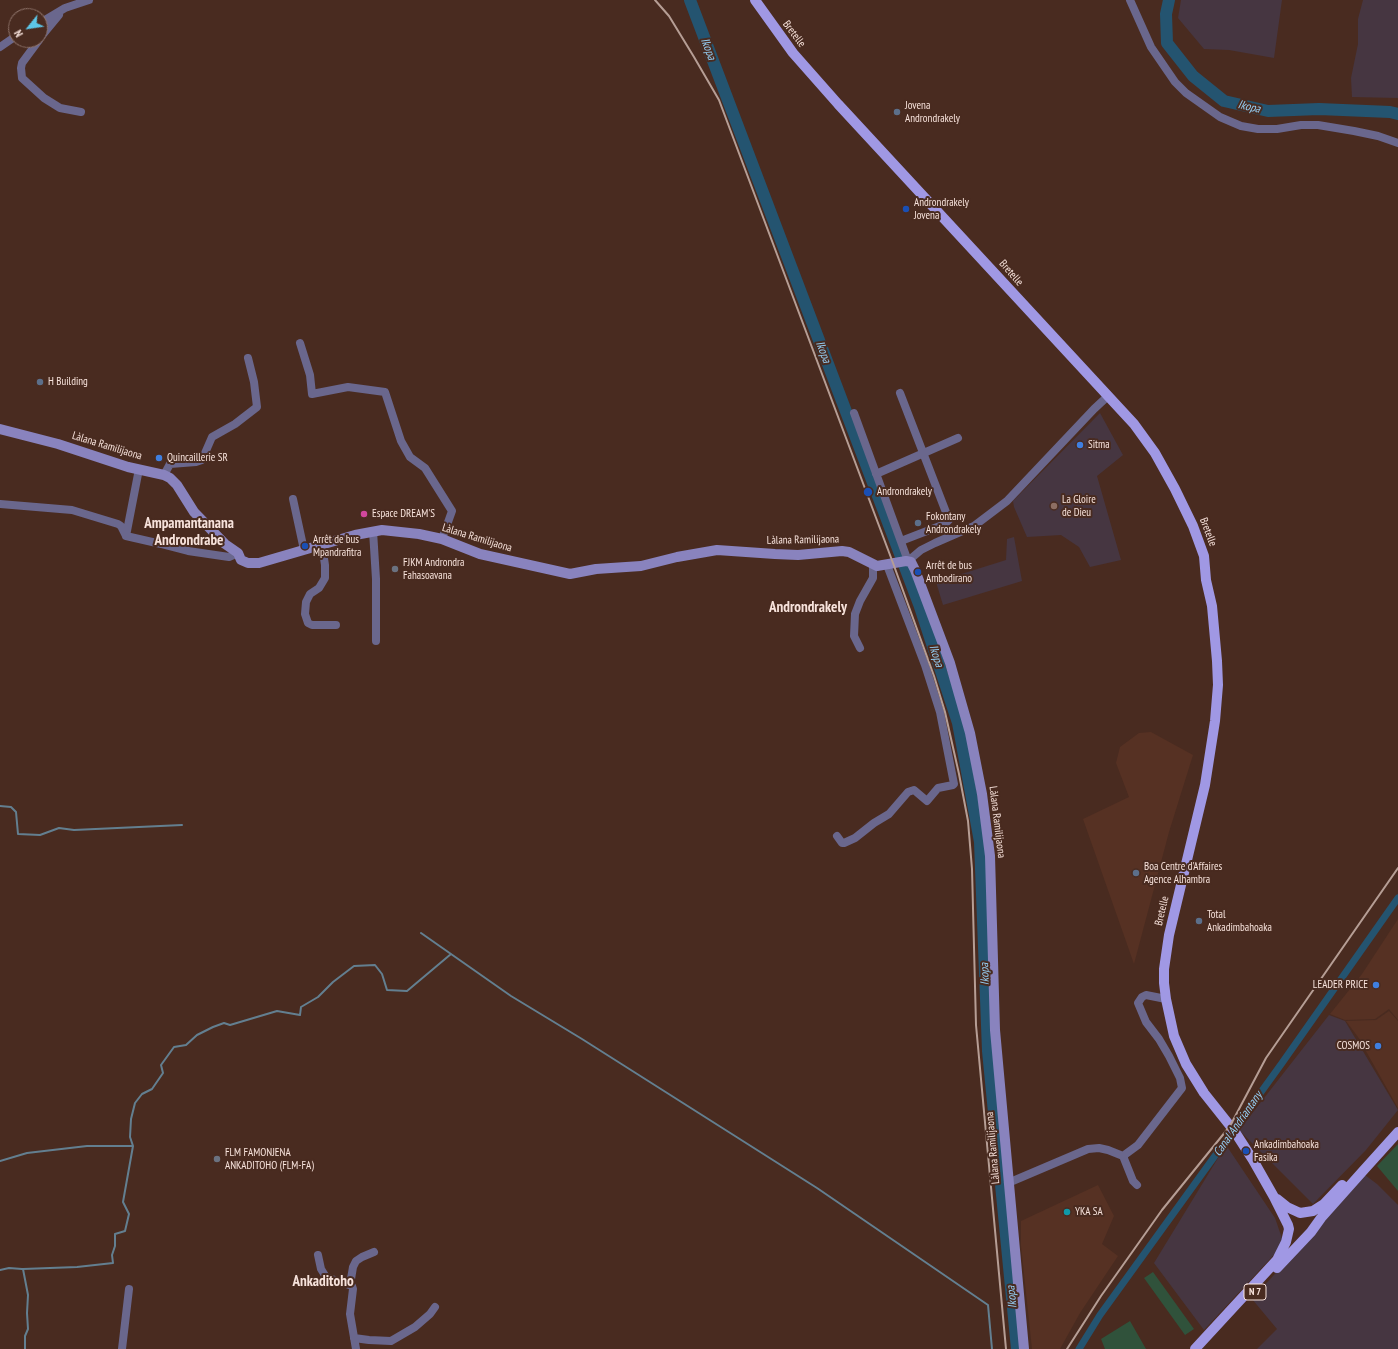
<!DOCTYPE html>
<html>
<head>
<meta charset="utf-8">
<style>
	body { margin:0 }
	#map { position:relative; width:1398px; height:1349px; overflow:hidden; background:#492b20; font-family:"PT Sans Narrow",sans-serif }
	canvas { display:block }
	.north { position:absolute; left:8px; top:8px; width:40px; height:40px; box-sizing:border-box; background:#492b20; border:1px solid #8f746b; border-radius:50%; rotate:240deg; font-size:11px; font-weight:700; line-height:16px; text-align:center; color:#f7e2db }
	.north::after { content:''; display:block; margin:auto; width:14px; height:18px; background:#5dc7e8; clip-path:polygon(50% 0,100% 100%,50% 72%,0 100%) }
</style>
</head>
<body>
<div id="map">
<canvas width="1398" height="1349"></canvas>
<div class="north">N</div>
</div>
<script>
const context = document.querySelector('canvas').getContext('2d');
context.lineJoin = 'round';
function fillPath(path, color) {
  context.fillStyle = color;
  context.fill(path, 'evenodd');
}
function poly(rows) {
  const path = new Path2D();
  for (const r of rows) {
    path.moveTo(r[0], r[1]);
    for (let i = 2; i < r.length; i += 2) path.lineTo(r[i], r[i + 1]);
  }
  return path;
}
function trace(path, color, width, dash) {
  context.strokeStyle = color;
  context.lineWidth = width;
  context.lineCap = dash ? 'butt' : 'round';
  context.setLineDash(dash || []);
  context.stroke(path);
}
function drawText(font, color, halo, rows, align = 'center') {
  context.font = font + ' "PT Sans Narrow",sans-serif';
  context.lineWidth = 4;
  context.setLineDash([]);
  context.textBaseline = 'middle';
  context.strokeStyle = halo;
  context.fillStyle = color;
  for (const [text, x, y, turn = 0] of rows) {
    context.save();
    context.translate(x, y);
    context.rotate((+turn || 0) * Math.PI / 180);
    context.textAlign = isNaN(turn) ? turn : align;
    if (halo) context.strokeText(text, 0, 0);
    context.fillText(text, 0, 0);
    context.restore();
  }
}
fillPath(poly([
	[1151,732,1193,755,1169,832,1134,964,1083,819,1129,797,1116,763,1120,747,1139,733],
	[1398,919,1398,1020,1389,1009,1375,1019,1345,1020,1330,1014,1362,974],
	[1389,1011,1398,1021,1398,1108,1358,1037,1346,1021,1376,1020],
	[1098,1185,1114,1216,1102,1244,1118,1256,1080,1313,1060,1349,1032,1349,1021,1246,1021,1221]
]), '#563123');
fillPath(poly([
	[1181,0,1282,0,1274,58,1229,50,1204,49,1178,18],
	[1363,0,1398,0,1398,98,1352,97,1351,78,1358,44,1358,19],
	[1100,413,1123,455,1097,476,1121,560,1090,567,1079,547,1061,535,1027,537,1014,507,1013,501],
	[1014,537,1022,581,943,605,936,582,1006,560,1007,539],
	[1329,1015,1345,1021,1398,1110,1366,1150,1313,1204,1239,1130],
	[1226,1145,1275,1218,1284,1244,1204,1330,1154,1263],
	[1365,1175,1377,1184,1398,1205,1398,1349,1257,1349,1277,1329,1252,1299]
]), '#463641');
fillPath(poly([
	[1398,1144,1398,1191,1377,1166],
	[1153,1272,1194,1329,1185,1335,1144,1278],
	[1130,1321,1146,1349,1105,1349,1101,1339]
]), '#30523b');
trace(poly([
	[0,806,11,807,16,812,18,834,40,835,59,828,74,830,182,825],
	[421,933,511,996,582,1039,817,1188,988,1305,992,1349],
	[0,1161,27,1153,87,1146,133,1146],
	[0,1270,9,1268,22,1269],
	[25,1349,25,1336,28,1329,27,1313,28,1295,23,1269,77,1267,113,1263,112,1255,115,1246,115,1234,125,1231,129,1214,123,1202,133,1146,130,1137,131,1119,135,1103,142,1094,152,1089,163,1073,161,1065,174,1047,186,1045,197,1035,213,1027,224,1023,230,1025,277,1011,300,1015,301,1007,318,997,333,982,354,966,375,965,382,974,387,990,407,991,451,954]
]), '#637f90', 2);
trace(poly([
	[1079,1349,1100,1315,1282,1063,1398,898]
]), '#245470', 7);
trace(poly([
	[690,0,919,604,958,723,980,842,988,1051,1017,1349],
	[1169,0,1166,14,1167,43,1193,76,1224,101,1268,111,1319,109,1390,112,1398,114]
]), '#245470', 12);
trace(poly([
	[1130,0,1151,47,1175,82,1186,93,1220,117,1241,126,1258,129,1277,129,1301,125,1318,125,1354,131,1378,136,1398,143],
	[40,23,65,8,89,0],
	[40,38,59,15],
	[39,40,22,63,21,68,22,78,44,98,60,108,81,112],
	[0,47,16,36],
	[300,343,310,375,312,394,348,387,385,392,401,441,410,457,425,468,452,511,442,539],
	[900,393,949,520,945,524,901,541],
	[854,413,908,561,921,550,935,543,974,526,1007,501,1094,409,1108,396],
	[876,474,958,438],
	[164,475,170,464,196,462,202,460,212,437,235,424,257,407,254,382,248,358],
	[293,499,304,550],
	[0,504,72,510,118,524,121,526,126,536,161,544,188,551,229,557,238,553],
	[373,531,376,579,376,641],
	[126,536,139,469],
	[322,545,325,565,325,578,319,588,310,594,306,602,305,614,308,623,312,625,336,625],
	[860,648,854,636,855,614,860,601,873,578,873,564],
	[837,836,842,843,844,843,855,838,874,823,889,814,908,792,914,790,927,801,938,788,953,785,954,784,940,712,925,665,887,565],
	[1123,1156,1138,1145,1182,1088,1180,1078,1169,1056,1159,1039,1146,1022,1138,1003,1142,997,1146,995,1166,999],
	[1008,1183,1088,1149,1099,1148,1108,1150,1123,1156,1133,1181,1137,1185],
	[318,1255,321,1269,326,1277,352,1286,353,1289,350,1314,356,1349],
	[350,1285,353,1267,356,1261,362,1257,374,1252],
	[354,1338,369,1340,391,1341,415,1327,430,1314,435,1307],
	[122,1349,129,1289]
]), '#6a678d', 8);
trace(poly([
	[0,429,58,444,128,467,164,475,170,478,177,485,194,512,225,544,238,553,241,560,248,563,259,563,355,535,382,530,419,534,442,539,480,554,570,574,596,569,641,566,677,557,717,550,775,554,798,555,842,551,849,552,877,566,906,561,911,562,915,570,950,663,970,733,982,794,990,856,995,1030,1024,1349]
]), '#8983be', 10);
trace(poly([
	[755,0,793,53,838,104,1134,424,1155,453,1175,489,1193,526,1204,556,1206,580,1212,606,1217,661,1218,685,1215,721,1205,785,1169,935,1164,969,1164,983,1166,999,1174,1036,1186,1064,1204,1093,1235,1132,1253,1160,1274,1197,1288,1225,1289,1229,1286,1242,1277,1260,1195,1349],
	[1277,1199,1287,1207,1300,1213,1313,1211,1324,1204,1342,1185],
	[1277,1268,1311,1232,1321,1218,1362,1172,1398,1132]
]), '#a098e4', 10);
trace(poly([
	[655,0,669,16,694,57,719,100,893,563,934,676,945,712,959,774,968,821,972,869,976,1025,1006,1349],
	[1067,1349,1101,1296,1162,1210,1230,1126,1266,1058,1398,868]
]), '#b69e95', 2);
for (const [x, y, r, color] of [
	[897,112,4,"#5c6f8a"],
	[906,209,4,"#1a4fb4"],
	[40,382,4,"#5c6f8a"],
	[1080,445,4,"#3f7fe0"],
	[159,458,4,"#3f7fe0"],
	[868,492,5,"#1a4fb4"],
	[1054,506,4,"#8d6e63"],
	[364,514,4,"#d1479c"],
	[918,523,4,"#5c6f8a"],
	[305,546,4,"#1a4fb4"],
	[395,569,4,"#6b7280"],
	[918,572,4,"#1a4fb4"],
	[1136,873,4,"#5c6f8a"],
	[1199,921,4,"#5c6f8a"],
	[1376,985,4,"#3f7fe0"],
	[1378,1046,4,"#3f7fe0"],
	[1246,1151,4,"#1a4fb4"],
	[217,1159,4,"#6b7280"],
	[1067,1212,4,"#0f9aa8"]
]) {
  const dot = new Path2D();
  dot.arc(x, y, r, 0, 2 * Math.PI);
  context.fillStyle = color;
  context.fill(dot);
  trace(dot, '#492b20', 1.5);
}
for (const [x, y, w] of [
	[1255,1292,22]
]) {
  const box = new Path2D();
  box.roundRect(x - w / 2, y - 8, w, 16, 3);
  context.fillStyle = '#492b20';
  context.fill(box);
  trace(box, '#f7e2db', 1);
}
drawText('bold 10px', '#f7e2db', null, [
	["N 7",1255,1292]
]);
drawText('11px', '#f7e2db', '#492b20', [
	["Bretelle",794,34,53],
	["Bretelle",1011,273,49],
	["Làlana Ramilijaona",107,446,17],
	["Bretelle",1208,532,69],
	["Làlana Ramilijaona",477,538,17],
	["Làlana Ramilijaona",803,540,-1],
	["Làlana Ramilijaona",997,822,83],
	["Bretelle",1162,911,-77],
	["Làlana Ramilijaona",993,1148,-95]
]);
drawText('11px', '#f7e2db', '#492b20', [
	["Jovena",905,106],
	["Androndrakely",905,119],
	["Androndrakely",914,203],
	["Jovena",914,216],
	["H Building",48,382],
	["Sitma",1088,445],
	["Quincaillerie SR",167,458],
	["Androndrakely",877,492],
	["La Gloire",1062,500],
	["de Dieu",1062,513],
	["Espace DREAM'S",372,514],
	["Fokontany",926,517],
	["Androndrakely",926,530],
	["Arrêt de bus",313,540],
	["Mpandrafitra",313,553],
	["FJKM Androndra",403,563],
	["Fahasoavana",403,576],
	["Arrêt de bus",926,566],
	["Ambodirano",926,579],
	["Boa Centre d'Affaires",1144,867],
	["Agence Alhambra",1144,880],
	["Total",1207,915],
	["Ankadimbahoaka",1207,928],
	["LEADER PRICE",1368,985,"right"],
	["COSMOS",1370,1046,"right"],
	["Ankadimbahoaka",1254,1145],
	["Fasika",1254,1158],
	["FLM FAMONJENA",225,1153],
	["ANKADITOHO (FLM-FA)",225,1166],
	["YKA SA",1075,1212]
], 'left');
drawText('italic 12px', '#95cff5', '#492b20', [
	["Ikopa",708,49,69],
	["Ikopa",1249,107,13],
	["Ikopa",823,352,69],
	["Ikopa",936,656,72],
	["Ikopa",985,974,-92],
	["Canal Andriantany",1238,1124,-55],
	["Ikopa",1012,1297,-95]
]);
drawText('bold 15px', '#f7e2db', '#492b20', [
	["Ampamantanana",189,524],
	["Androndrabe",189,541],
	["Androndrakely",808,608],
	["Ankaditoho",323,1282]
]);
</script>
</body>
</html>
